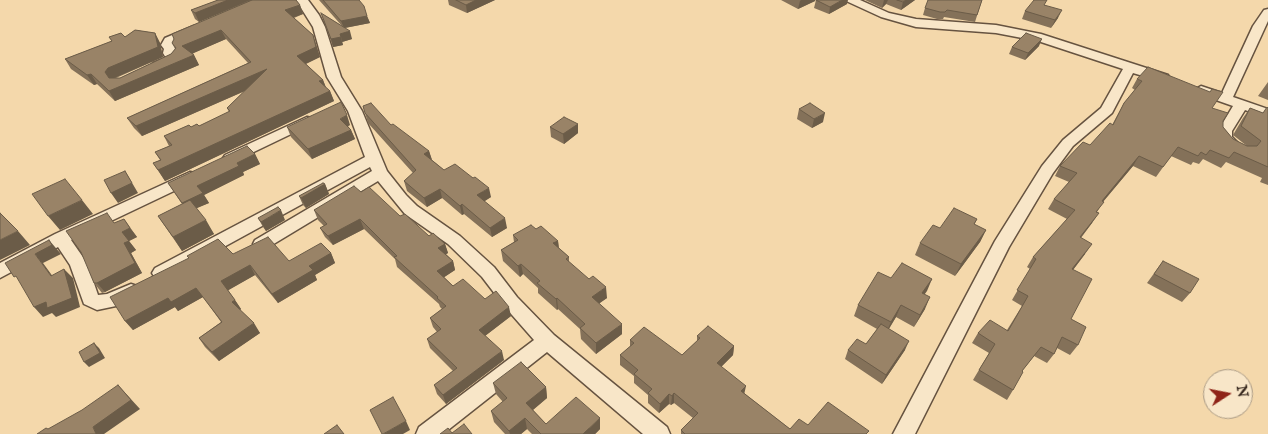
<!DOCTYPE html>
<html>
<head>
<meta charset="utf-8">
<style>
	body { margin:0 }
	#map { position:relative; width:1268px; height:434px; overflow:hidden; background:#f4d8ab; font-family:"IM FELL English",serif }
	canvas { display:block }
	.north { position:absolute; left:1203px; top:369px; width:50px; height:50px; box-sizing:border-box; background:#f8e6c8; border:1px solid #aa9a84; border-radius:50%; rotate:79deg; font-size:14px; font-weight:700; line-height:20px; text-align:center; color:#36271d }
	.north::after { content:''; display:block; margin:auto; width:18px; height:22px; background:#8f2418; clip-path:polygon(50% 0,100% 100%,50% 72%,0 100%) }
</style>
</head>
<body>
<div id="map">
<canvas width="1268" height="434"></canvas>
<div class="north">N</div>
</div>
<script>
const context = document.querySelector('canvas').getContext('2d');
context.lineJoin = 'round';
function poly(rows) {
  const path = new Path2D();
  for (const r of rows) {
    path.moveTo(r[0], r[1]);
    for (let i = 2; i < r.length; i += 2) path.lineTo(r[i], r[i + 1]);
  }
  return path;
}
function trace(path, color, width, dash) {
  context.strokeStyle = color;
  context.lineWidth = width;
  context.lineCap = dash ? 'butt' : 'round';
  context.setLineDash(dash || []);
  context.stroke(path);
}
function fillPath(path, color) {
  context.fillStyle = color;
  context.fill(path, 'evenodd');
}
const minor = poly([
	[296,0,308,0,319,15,325,27,341,77,362,111,387,171,406,195,417,206,460,236,494,267,517,297,554,335,667,427,670,434,643,434,547,352,443,434,416,434,419,427,534,340,505,307,482,277,448,244,405,214,378,181,267,248,261,250,255,248,253,244,255,240,372,171,370,167,167,278,161,280,155,278,152,273,155,268,365,157,348,111,327,77,313,27,296,0],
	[844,0,860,0,889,13,916,19,996,25,1041,34,1168,75,1170,78,1163,82,1133,73,1112,113,1073,146,1053,173,1009,247,915,434,893,434,995,241,1042,166,1063,140,1101,108,1123,69,1038,41,996,33,916,27,881,17,844,0],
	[1268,9,1268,21,1233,97,1268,109,1268,118,1245,110,1232,131,1232,137,1242,147,1240,150,1235,152,1221,143,1217,136,1218,131,1233,106,1196,93,1194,90,1201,86,1222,93,1253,26,1264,10,1268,9],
	[194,26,200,30,198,33,174,44,177,48,175,53,179,58,177,61,163,69,153,69,152,66,153,63,166,58,163,53,164,49,161,45,165,38,194,26],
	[307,117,312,118,314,121,312,124,235,161,225,161,223,158,225,155,307,117],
	[190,172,195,173,198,177,195,181,71,240,87,263,98,295,107,294,131,284,137,286,140,291,137,296,116,306,97,310,84,304,70,265,58,247,0,278,0,263,55,234,190,172]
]);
trace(minor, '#665340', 3);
fillPath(minor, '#f8e6c8');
fillPath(poly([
	[218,0,296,0,300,5,303,14,294,18,313,35,320,57,306,64,323,80,326,88,330,91,334,101,165,181,153,163,160,160,155,152,169,146,164,136,189,125,191,127,197,124,199,126,229,112,227,108,245,91,142,136,134,128,127,118,248,63,226,39,193,53,199,65,115,101,97,84,94,85,71,69,65,59,112,41,109,37,121,33,125,37,135,30,155,33,160,43,163,57,116,78,120,78,171,54,175,49,172,43,174,39,172,34,250,1,199,22,195,19,191,10],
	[319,0,359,0,367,16,370,23,345,28,352,39,342,42,343,45,333,47,321,13,342,26],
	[448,0,495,0,467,13,449,5],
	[781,0,815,0,815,1,798,9],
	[816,0,847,4,829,14,814,8],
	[865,0,915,0,901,10,886,4,882,8],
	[982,0,975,22,944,17,943,19,937,19,923,15,925,8],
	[1045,5,1058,18,1051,28,1022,19,1025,11],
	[1039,46,1025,60,1009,54,1012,47],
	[1137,79,1212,108,1223,121,1223,127,1233,139,1247,146,1233,135,1243,118,1250,108,1263,113,1268,108,1268,185,1260,182,1262,178,1226,162,1221,168,1203,159,1199,164,1193,162,1191,165,1171,156,1156,177,1133,166,1103,202,1097,212,1092,223,1081,238,1085,254,1073,270,1071,319,1078,345,1070,355,1057,348,1054,354,1047,363,1034,356,1022,371,1013,390,1007,400,973,380,989,353,972,343,978,333,1007,330,1022,306,1012,300,1030,269,1027,267,1033,257,1067,219,1048,209,1054,199,1069,182,1055,176,1060,166,1090,145,1112,125,1124,103,1135,90,1132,88],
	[1268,82,1268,100,1258,96],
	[363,106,429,151,432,160,444,170,491,197,484,201,507,228,492,237,464,214,462,215,442,198,427,207,407,191,404,181,413,173,368,123],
	[799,109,823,122,812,128,797,119],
	[578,124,578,133,564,144,551,137,550,127],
	[350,125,348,126,351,130,355,139,312,159,291,137,287,127],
	[255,154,260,164,243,172,244,175,204,195,209,203,196,208,214,234,182,251,158,216,182,204,168,183],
	[325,184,329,194,306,208,303,205,299,196],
	[361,192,400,216,429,236,445,244,448,253,446,254,453,261,455,270,444,277,453,286,485,299,511,316,485,336,504,360,446,404,437,394,434,385,453,371,430,348,427,339,437,332,433,327,430,318,442,309,440,307,439,304,397,267,395,259,364,229,333,245,325,237,320,228,324,226,318,220,314,210],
	[258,218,285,220,266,231,263,227],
	[124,219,137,237,129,241,136,250,131,253,142,273,105,292,102,293,94,283,115,223],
	[977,219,974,225,986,230,980,242,955,276,915,255,920,243,940,228],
	[536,229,558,241,559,248,569,257,569,262,607,298,599,303,622,334,596,354,581,339,580,329,558,309,557,310,538,293,538,288,523,274,520,277,503,261,501,250,514,242,513,235],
	[331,253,335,263,315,275,317,280,278,303,255,275,228,290,241,309,240,310,260,333,219,361,205,347,199,338,221,322,203,297,178,311,175,307,133,330,125,321,233,254,289,261],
	[1163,261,1190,293,1182,302,1147,283],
	[891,278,932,279,924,294,925,309,914,327,896,317,889,329,905,350,882,384,845,359,848,350,866,344,877,329,854,316,858,305],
	[697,336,734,346,733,355,721,367,745,394,790,429,808,425,867,434,681,434,681,430,693,418,674,403,671,405,669,404,659,413,648,403,648,395,634,383,634,376,620,365,620,355,630,347,630,340,682,355,697,341],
	[493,383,546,387,547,398,533,410,546,424,600,429,595,434,532,434,527,429,521,434,505,434,494,422,491,411,503,402,496,394]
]), '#847159');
fillPath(poly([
	[228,0,254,0,248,1,199,22,195,13],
	[476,0,495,0,467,13,466,5],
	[801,0,815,0,815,1,798,9,800,1],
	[842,0,848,0,847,4,829,14,830,7],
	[884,0,888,0,886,4,882,8],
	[906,0,915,0,901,10,903,2],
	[300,5,303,14,289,19,285,10],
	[1062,10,1058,18,1051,28,1055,20],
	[367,16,370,23,344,28,341,21],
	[221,30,226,39,187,56,182,46],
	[350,31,352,39,342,42,340,34],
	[155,33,160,43,163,57,114,78,111,82,105,72,108,68],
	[313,35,320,57,301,66,297,56],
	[341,37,343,45,333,47,331,39],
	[1042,39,1039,46,1025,60,1028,53],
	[194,55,199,65,115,101,109,91],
	[267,69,272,79,142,136,136,126],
	[91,74,97,84,94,85,87,75],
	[323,80,327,90,319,81],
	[330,91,334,101,165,181,158,170],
	[825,113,823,122,812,128,814,119],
	[347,115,350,125,344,128,340,119],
	[578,124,578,133,564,144,563,134],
	[351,130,355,139,312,159,308,149],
	[429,151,432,160,424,154],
	[255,154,260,164,243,172,244,175,204,195,209,203,188,212,182,203,197,186,237,163],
	[1139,156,1133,166,1095,211,1102,201],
	[125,171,131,181,138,193,118,203,111,193],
	[325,184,329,194,306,208,301,198],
	[489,188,491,197,479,205,477,195],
	[440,189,442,198,427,207,424,198],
	[82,200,93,214,60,230,48,216],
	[462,204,464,214,462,215,460,206],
	[281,210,285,220,266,231,261,222],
	[1099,213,1092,223,1073,247,1080,237],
	[505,218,507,228,492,237,490,228],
	[360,219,364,229,333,245,328,236],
	[206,220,214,234,182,251,173,237],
	[130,228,137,237,129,241,136,250,131,253,142,273,105,292,97,283,124,243,122,232],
	[986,230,980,242,955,276,961,264],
	[18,231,30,245,0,260,0,240],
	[49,240,61,254,43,263,59,285,51,276,35,254],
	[558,241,559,251,553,243],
	[445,244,448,253,441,257,438,248],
	[1092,244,1085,254,1066,279,1072,269],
	[331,253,335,263,315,275,317,280,278,303,272,294,309,266],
	[453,261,455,270,440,280,437,271],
	[521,264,523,274,520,277,518,266],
	[250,265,255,275,227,291,221,281],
	[64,269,73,278,80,307,56,317,52,313,43,317,34,307],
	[932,279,927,291,917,305,922,293],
	[606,287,607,298,593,308,592,297],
	[196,288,203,297,178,311,175,307,133,330,125,321,168,298],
	[930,297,925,309,914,327,920,315],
	[557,298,558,309,557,310,556,299],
	[235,300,241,309,238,312,232,302],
	[901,305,896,317,886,333,891,322],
	[509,307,511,316,481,339,479,330],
	[254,323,260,333,219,361,212,352],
	[622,324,622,334,596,354,596,343],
	[909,341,905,350,882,384,886,375],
	[94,343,99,348,105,358,89,367,84,362],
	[734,346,733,355,715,373,717,363],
	[502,351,504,360,446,404,443,395],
	[118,385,140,409,104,434,96,434,93,427],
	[746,386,744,395,741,391],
	[546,387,547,398,528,414,526,403],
	[674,393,674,403,671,405,672,396],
	[669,394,669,404,659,413,660,404],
	[525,418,527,429,521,434,510,434,509,431],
	[600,418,600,429,595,434,583,434],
	[406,421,410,430,403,434,383,434]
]), '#6b5c48');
const building = poly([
	[218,0,228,0,195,13,191,10,218,0],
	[252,0,296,0,300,5,285,10,313,35,316,47,297,56,323,80,319,81,330,91,158,170,153,163,161,160,155,152,172,145,164,136,189,125,191,127,197,124,199,126,230,111,227,108,267,69,136,126,127,118,251,62,221,30,182,46,194,55,109,91,91,74,87,75,65,59,112,41,109,37,121,33,125,37,135,30,155,33,158,47,108,68,105,72,109,78,120,78,171,54,176,48,172,43,174,39,172,34,252,0],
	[323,0,359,0,364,6,367,16,341,21,323,0],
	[456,0,476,0,466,5,456,0],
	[816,0,842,0,830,7,816,0],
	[897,0,906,0,903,2,897,0],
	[928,0,982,0,977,15,947,10,945,12,940,12,925,8,928,0],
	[1034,0,1047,0,1044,5,1062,10,1055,20,1025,11,1034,0],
	[321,13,350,31,340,34,341,37,331,39,321,13],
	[1026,33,1042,39,1028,53,1012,47,1026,33],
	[1148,67,1210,92,1212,89,1223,92,1212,108,1228,113,1223,121,1223,127,1233,139,1247,146,1257,146,1261,141,1241,126,1250,108,1263,113,1267,107,1268,108,1268,167,1234,152,1229,158,1210,150,1206,155,1201,152,1198,156,1178,147,1163,167,1139,156,1102,201,1104,202,1096,212,1099,213,1080,237,1092,244,1072,269,1092,279,1071,319,1086,327,1078,345,1062,337,1054,354,1041,347,1022,371,1023,372,1013,390,979,370,995,344,978,333,990,320,1008,331,1028,296,1017,290,1036,259,1033,257,1075,210,1054,199,1077,173,1060,166,1083,142,1090,145,1110,123,1113,125,1124,103,1142,81,1137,79,1148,67],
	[341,102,347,115,340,119,351,130,308,149,287,127,341,102],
	[371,103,391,125,393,124,429,151,424,154,444,170,455,164,473,178,475,177,489,188,477,195,505,218,490,228,462,204,460,206,440,189,424,198,404,181,416,170,365,113,363,106,371,103],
	[810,103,825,113,814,119,799,109,810,103],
	[564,117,578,124,563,134,550,127,564,117],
	[247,146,255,154,237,163,239,166,197,186,203,193,182,203,168,183,247,146],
	[125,171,132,183,111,193,104,180,125,171],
	[65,179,82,200,48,216,32,194,65,179],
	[323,183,325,184,301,198,299,196,323,183],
	[354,186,361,192,369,187,400,216,405,214,429,236,433,233,445,244,438,248,453,261,437,271,453,286,463,279,485,299,496,291,509,307,479,330,502,351,443,395,434,385,457,368,427,339,441,329,430,318,446,306,437,298,438,297,394,257,397,256,360,219,328,236,320,228,327,224,314,210,354,186],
	[190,200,206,220,173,237,158,216,190,200],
	[278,207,281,210,261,222,258,218,278,207],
	[954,208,977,219,974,224,986,230,961,264,920,243,933,225,940,228,954,208],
	[0,213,18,231,0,240,0,213],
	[107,213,114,223,124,219,130,228,122,232,129,241,124,243,135,263,97,283,94,283,81,252,66,231,107,213],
	[531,225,536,229,541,226,558,241,553,243,569,257,566,259,589,279,593,276,606,287,592,297,622,324,596,343,580,328,585,324,557,298,556,299,537,283,540,281,521,264,518,266,501,250,518,240,513,235,531,225],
	[268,237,289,261,321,243,331,253,309,266,313,270,272,294,250,265,221,281,235,300,232,302,254,323,212,352,199,338,222,322,196,288,171,302,168,298,125,321,110,297,189,258,187,256,218,239,233,254,268,237],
	[49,240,52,245,35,254,51,276,64,269,72,298,47,308,46,302,34,307,16,276,14,277,5,263,49,240],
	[1163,261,1199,279,1190,293,1154,274,1163,261],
	[902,263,932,279,922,293,930,297,920,315,901,305,891,322,858,305,878,272,891,278,902,263],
	[881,324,909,341,886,375,848,350,857,339,866,344,881,324],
	[708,326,734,346,717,363,746,386,741,391,790,429,799,419,808,425,828,402,869,431,866,434,685,434,681,430,698,413,674,393,672,396,669,394,660,404,648,393,652,389,634,374,638,370,620,355,634,343,630,340,644,327,682,355,700,338,697,336,708,326],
	[94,343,100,353,84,362,79,352,94,343],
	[521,362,546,387,526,403,546,424,576,397,600,418,583,434,541,434,525,418,509,431,491,411,507,398,493,383,521,362],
	[118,385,131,400,93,427,96,434,37,434,46,428,48,429,82,410,118,385],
	[393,397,406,421,383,434,382,434,370,410,393,397],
	[464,424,472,434,440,434,448,428,452,433,464,424],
	[337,425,344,434,324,434,337,425]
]);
fillPath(building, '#998367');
trace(building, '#6b5c48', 1);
</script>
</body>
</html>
